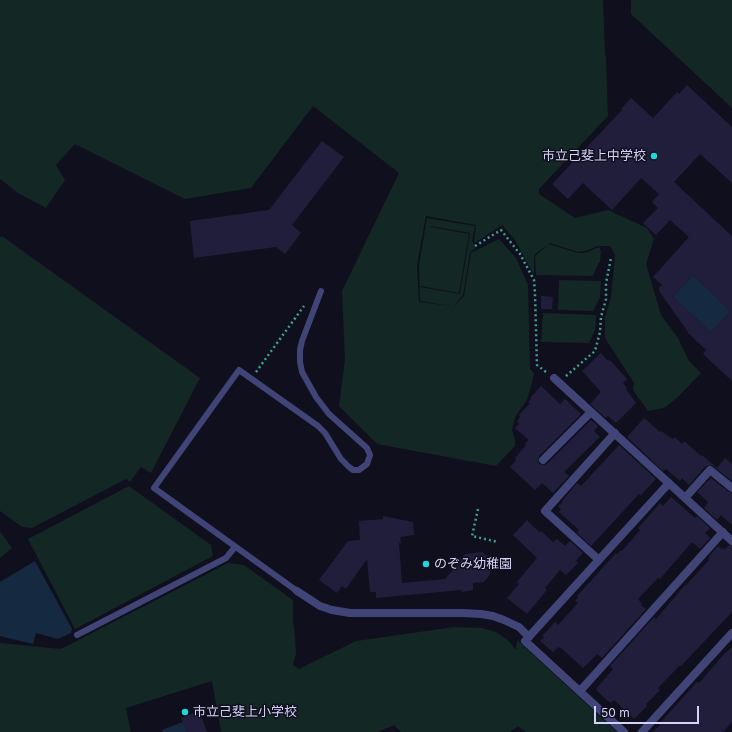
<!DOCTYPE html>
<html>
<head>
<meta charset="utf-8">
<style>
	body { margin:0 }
	#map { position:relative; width:732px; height:732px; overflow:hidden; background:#100f1d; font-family:Inter,sans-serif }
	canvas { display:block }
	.scale { position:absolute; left:594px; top:706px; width:105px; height:18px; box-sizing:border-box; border:2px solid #d3d2f9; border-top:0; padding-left:5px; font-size:12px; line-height:14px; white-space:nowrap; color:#d3d2f9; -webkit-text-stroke:3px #100f1d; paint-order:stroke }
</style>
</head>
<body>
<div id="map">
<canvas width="732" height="732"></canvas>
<div class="scale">50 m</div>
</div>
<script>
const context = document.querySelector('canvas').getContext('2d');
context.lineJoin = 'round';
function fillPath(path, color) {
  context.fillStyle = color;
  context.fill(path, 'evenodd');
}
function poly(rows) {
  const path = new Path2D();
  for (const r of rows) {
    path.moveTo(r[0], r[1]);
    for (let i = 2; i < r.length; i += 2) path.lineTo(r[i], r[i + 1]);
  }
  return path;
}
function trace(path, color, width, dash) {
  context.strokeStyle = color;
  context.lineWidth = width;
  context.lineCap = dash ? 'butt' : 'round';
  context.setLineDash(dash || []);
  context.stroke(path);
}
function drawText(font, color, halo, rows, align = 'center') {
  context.font = font + ' Inter,"Noto Sans JP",sans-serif';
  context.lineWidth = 3;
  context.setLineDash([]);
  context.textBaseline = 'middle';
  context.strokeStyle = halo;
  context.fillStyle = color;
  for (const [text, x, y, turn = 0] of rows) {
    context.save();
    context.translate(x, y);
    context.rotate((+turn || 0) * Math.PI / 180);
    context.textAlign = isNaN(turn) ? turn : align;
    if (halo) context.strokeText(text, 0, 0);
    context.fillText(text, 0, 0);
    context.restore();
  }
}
fillPath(poly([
	[0,0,603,0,605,53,606,59,608,116,539,189,539,194,575,218,608,210,647,228,654,239,646,264,661,315,678,338,689,361,701,373,678,397,664,408,648,411,633,390,634,383,605,338,605,317,611,297,615,255,610,246,598,246,585,251,578,252,550,243,534,255,534,275,515,240,502,225,475,243,474,241,476,225,426,216,417,265,419,302,451,306,420,301,419,265,427,218,475,226,472,241,476,247,470,253,463,295,453,307,464,296,471,253,499,239,516,258,528,285,530,369,534,373,532,383,527,400,517,414,514,421,512,430,515,440,515,446,496,466,377,444,339,406,345,360,342,291,399,173,313,106,251,188,185,199,75,144,56,165,65,180,46,208,18,193,0,179],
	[431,226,470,233,460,294,420,287,421,286,459,293,469,234,431,227],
	[631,0,732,0,732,108,631,14],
	[2,236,200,378,151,473,141,467,130,482,126,479,32,528,22,527,0,511,0,237],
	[549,244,577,253,585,253,599,247,601,251,600,262,599,262,593,276,536,275,535,256],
	[559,280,601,281,600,298,599,299,593,311,558,310],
	[543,313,596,315,595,332,594,332,589,343,541,342],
	[129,486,211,545,213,556,75,629,28,539],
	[0,531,12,548,0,558],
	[228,563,244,565,293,600,293,620,295,637,296,654,293,665,299,669,356,641,454,627,482,628,496,632,508,640,516,650,517,640,617,732,526,732,518,726,510,732,401,732,394,725,378,732,221,732,212,681,126,708,131,732,0,732,0,643,61,649]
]), '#132724');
fillPath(poly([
	[693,275,731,311,711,332,673,297],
	[35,561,72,629,71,633,58,639,36,633,33,644,0,636,0,582],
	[183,722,187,732,163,732,162,730]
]), '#152a41');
fillPath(poly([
	[687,85,732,127,732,183,700,154,674,182,732,236,732,381,703,354,706,350,688,333,688,332,659,291,659,288,662,285,653,277,689,237,670,220,656,235,643,223,658,208,652,202,659,194,641,178,612,210,583,183,568,199,552,184,622,110,621,109,631,98,653,118,677,92,679,94],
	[693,275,731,311,711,332,673,297],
	[322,141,344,157,292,225,301,233,285,254,276,247,194,258,190,221,269,210],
	[541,296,553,297,552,309,541,309],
	[601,353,608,361,610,360,627,379,623,383,627,388,626,389,636,403,616,423,608,416,606,418,590,404,601,392,582,371],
	[541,386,560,404,565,399,581,414,583,412,539,456,538,461,539,464,544,465,547,464,591,420,598,426,594,431,600,437,564,472,569,476,553,493,542,483,535,490,510,467,516,460,515,458,526,445,525,443,529,440,515,428,519,424,517,421,520,417,519,415,530,403,528,402,531,399,530,398],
	[644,418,660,432,661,431,673,439,675,437,682,444,684,441,701,456,702,455,717,468,725,458,732,464,732,481,713,466,711,465,706,466,689,485,682,478,680,481,666,469,663,471,627,437],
	[619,445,656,479,641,495,639,494,591,546,577,533,579,530,559,512,561,509,558,506,563,502,562,501,577,483,581,486],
	[711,478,729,492,732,493,732,525,721,515,717,520,704,508,708,502,697,492],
	[671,497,695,518,697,516,710,528,705,533,710,538,700,549,692,542,660,579,658,578,638,599,642,604,641,605,646,609,602,658,597,654,583,668,560,647,559,648,558,647,553,652,540,641,544,637,542,636,555,622,558,625,578,603,575,600,578,598,577,596,616,553,617,554,621,550,622,551,640,530,638,528,660,503,663,506],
	[383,516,413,522,414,535,400,537,401,543,399,543,402,583,445,579,459,563,459,561,465,554,482,552,489,558,490,575,484,582,473,583,473,590,462,592,461,590,376,598,376,592,370,592,367,559,346,589,342,586,337,593,319,580,348,541,360,540,359,521,383,519],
	[527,520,540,533,541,531,553,542,557,539,565,546,570,541,583,553,576,561,578,563,566,575,560,570,545,588,547,590,527,614,507,598,519,584,517,582,537,558,513,535],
	[729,545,732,546,732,612,681,666,680,665,658,688,660,690,646,704,647,706,634,719,614,700,611,703,609,701,609,702,597,691,597,690,596,689,613,669,610,666,654,617,656,619,685,585,686,585,709,560,708,559,710,557,709,556,718,546,722,549,723,548,725,549],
	[732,647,732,722,723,732,653,732,660,725,659,724,697,682,699,683,725,653],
	[199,711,207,732,187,732,181,718]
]), '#211e3c');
trace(poly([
	[475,246,501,230,520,254,534,280,535,294,537,365,546,372],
	[256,372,304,306],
	[566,376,595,351,600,332,601,317,606,299,606,283,611,258],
	[478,509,472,536,498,542]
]), '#3ea191', 2.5, [2, 3]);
trace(poly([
	[297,591,154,488,239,370,318,426,325,433,341,459,349,467,353,470,359,470,367,464,370,455,367,448,329,414,316,397,302,372,300,362,300,350,302,341,321,291],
	[77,635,226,558,235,547]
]), '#404476', 6);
trace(poly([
	[554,378,732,541],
	[543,460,591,412],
	[685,498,710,470,732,488],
	[599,560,545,511,615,433],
	[297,591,320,606,332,610],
	[580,691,723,532],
	[624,732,525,641,669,483],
	[642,732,732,633]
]), '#404476', 8);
trace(poly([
	[332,610,350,613,463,613,481,614,493,616,504,620,519,627,529,637]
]), '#404476', 8);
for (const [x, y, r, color] of [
	[654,156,4,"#1fd8d8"],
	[426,564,4,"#1fd8d8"],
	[185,712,4,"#1fd8d8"]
]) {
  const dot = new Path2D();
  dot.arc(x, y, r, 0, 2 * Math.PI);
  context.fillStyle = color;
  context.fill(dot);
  trace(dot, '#100f1d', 1.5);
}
drawText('13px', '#d3d2f9', '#100f1d', [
	["市立己斐上中学校",646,156,"right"],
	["のぞみ幼稚園",434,564],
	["市立己斐上小学校",193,712]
], 'left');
</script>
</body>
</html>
